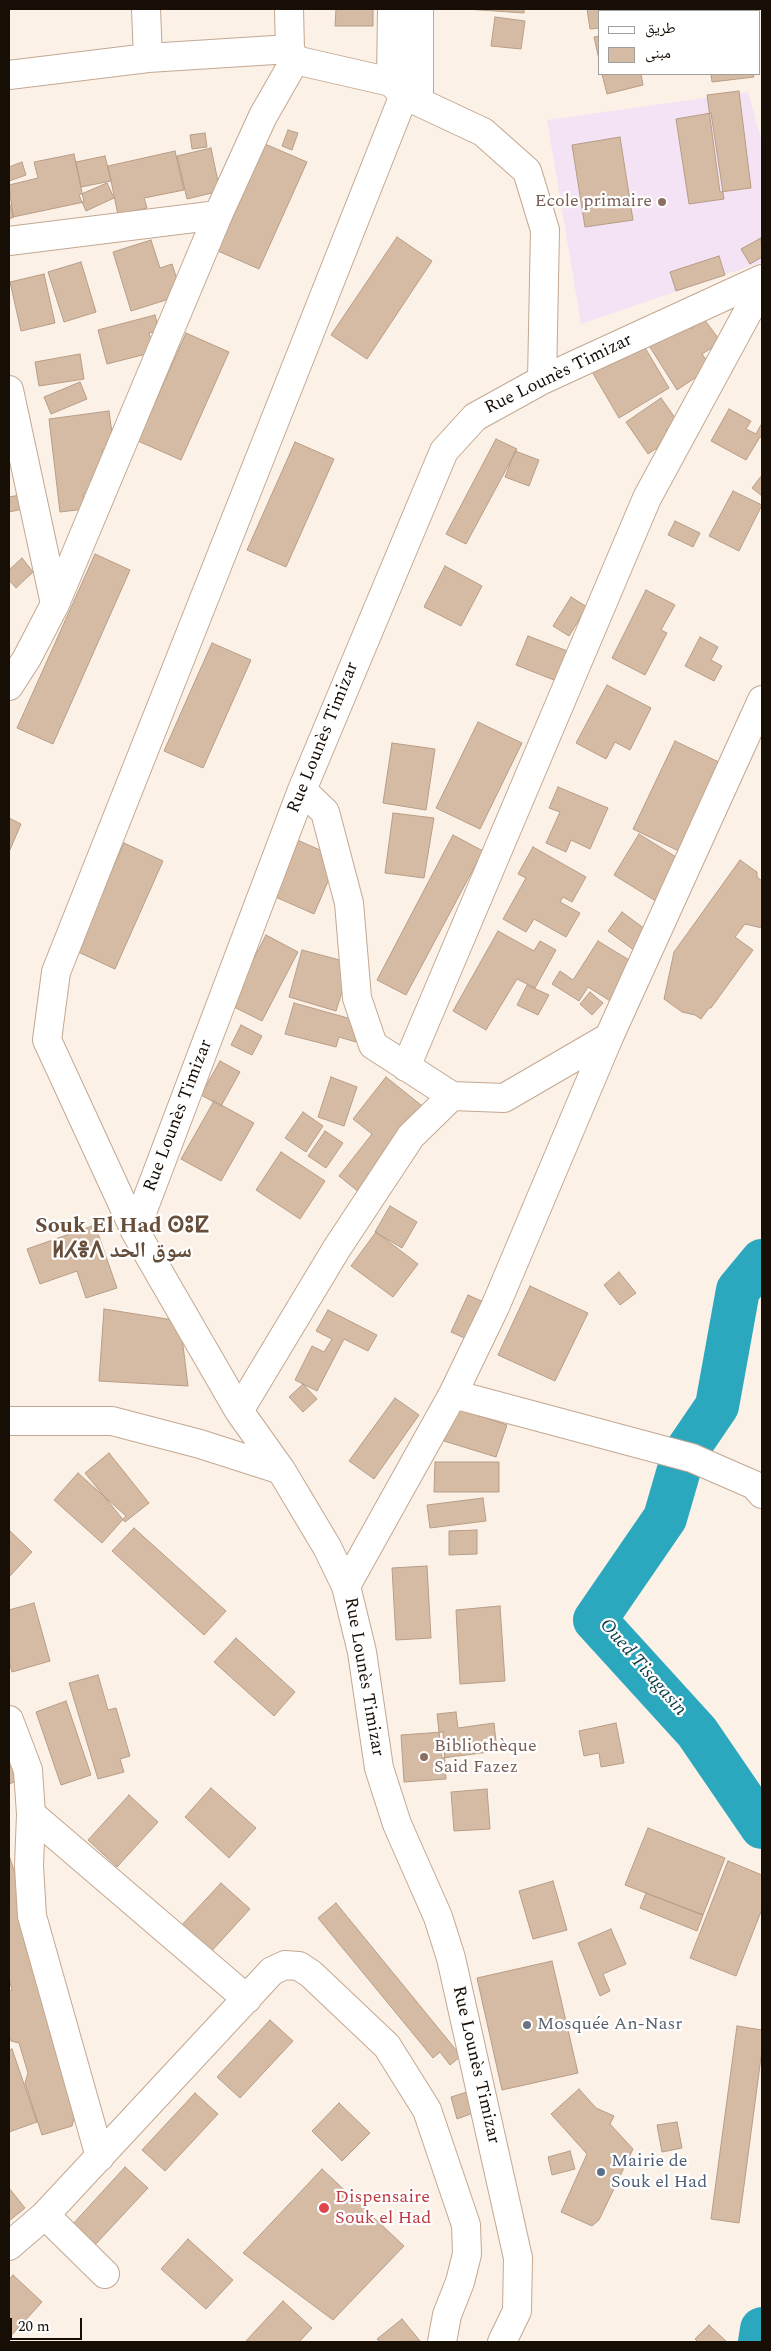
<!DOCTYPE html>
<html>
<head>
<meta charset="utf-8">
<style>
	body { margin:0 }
	#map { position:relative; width:771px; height:2351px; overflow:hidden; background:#fcf1e7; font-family:Spectral,"Noto Naskh Arabic",serif }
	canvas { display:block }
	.frame { position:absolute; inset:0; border:10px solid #170e06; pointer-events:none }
	.legend { position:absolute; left:598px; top:10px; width:162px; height:65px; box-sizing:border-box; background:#fff; border:1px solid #a29f9b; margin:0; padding:6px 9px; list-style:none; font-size:15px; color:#170e06 }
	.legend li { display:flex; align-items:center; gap:10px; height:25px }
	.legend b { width:25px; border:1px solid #a29f9b }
	.scale { position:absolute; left:10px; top:2318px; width:72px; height:22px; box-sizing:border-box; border:2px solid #170e06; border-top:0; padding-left:6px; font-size:15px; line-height:18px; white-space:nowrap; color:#170e06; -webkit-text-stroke:4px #fff; paint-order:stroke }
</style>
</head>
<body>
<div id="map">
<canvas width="771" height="2351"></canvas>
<div class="frame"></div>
<ul class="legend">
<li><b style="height:6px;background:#fff"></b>طريق</li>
<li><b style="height:14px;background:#d6bba4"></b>مبنى</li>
</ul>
<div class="scale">20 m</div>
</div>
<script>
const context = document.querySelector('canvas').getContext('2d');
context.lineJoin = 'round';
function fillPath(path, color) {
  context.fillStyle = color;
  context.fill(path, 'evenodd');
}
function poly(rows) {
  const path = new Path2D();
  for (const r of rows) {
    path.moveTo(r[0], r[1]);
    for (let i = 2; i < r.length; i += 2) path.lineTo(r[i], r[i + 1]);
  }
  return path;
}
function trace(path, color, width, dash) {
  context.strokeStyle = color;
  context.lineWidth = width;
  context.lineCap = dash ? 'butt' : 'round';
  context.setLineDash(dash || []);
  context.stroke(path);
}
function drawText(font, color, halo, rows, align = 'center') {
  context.font = font + ' Spectral,"Noto Naskh Arabic","Noto Sans Tifinagh",serif';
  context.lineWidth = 4.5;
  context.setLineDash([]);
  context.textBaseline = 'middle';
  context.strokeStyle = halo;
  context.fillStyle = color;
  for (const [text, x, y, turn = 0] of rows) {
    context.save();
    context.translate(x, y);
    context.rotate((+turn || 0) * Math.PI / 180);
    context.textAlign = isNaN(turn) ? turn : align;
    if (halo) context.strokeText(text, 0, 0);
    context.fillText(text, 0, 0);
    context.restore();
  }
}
fillPath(poly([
	[748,92,762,142,762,262,581,324,547,120]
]), '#f3e3f5');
trace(poly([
	[762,1261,738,1290,717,1406,683,1456,665,1518,595,1620,697,1732,762,1827],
	[760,2342,762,2329]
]), '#2ca8be', 44);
const building = poly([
	[336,9,373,9,373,26,335,26,336,9],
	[465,9,524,9,524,13,465,9],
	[587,9,653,9,653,11,600,11,600,28,590,29,587,9],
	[714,9,750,9,750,11,714,11,714,9],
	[495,17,525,21,521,49,491,46,495,17],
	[600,36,600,64,594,37,600,36],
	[602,74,641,74,643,85,607,94,602,74],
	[711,74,753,74,754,77,712,82,711,74],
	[739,91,751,188,720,192,707,95,739,91],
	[711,113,724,199,689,204,676,119,711,113],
	[288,130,298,133,292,150,282,146,288,130],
	[205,133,207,147,192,149,190,135,205,133],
	[620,137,633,220,585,227,572,145,620,137],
	[265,144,307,162,259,269,218,251,265,144],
	[211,148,220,191,187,199,177,156,211,148],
	[175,151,184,190,144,198,147,208,118,215,108,166,175,151],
	[74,154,84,202,13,217,9,185,38,178,34,162,74,154],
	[105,156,111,181,81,187,76,162,105,156],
	[22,162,26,175,9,181,9,167,22,162],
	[107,183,114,198,86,211,79,195,107,183],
	[9,202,14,217,9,219,9,202],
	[397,237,432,261,367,359,331,335,397,237],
	[761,238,762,257,750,264,741,249,761,238],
	[151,240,160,268,172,264,182,295,131,311,113,252,151,240],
	[719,256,725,275,676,291,670,272,719,256],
	[81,262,96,312,64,322,48,272,81,262],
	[44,274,55,323,21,331,10,282,44,274],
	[155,315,159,331,149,333,154,352,107,364,98,330,155,315],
	[685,319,691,329,704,319,721,342,702,354,711,367,677,390,648,344,685,319],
	[186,333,229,352,181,460,138,441,186,333],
	[641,341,669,388,619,418,591,370,641,341],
	[80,354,84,379,39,386,35,362,80,354],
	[80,382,87,399,51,414,44,397,80,382],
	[661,398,678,422,666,430,672,438,648,454,626,422,661,398],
	[729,409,751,421,746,429,756,434,762,423,762,438,760,437,746,460,711,441,729,409],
	[109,411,114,448,102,449,105,475,92,477,94,492,83,494,85,509,60,512,49,419,109,411],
	[496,439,517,449,466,544,446,534,496,439],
	[295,442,334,459,286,567,247,550,295,442],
	[515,451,539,460,529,486,505,477,515,451],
	[762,475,762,496,752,488,762,475],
	[733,491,762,505,739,551,709,536,733,491],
	[20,495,23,509,9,512,9,497,20,495],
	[675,521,700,533,693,547,668,535,675,521],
	[95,554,130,570,53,744,17,728,95,554],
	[22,558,33,572,16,588,9,580,9,570,22,558],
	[445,566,482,586,461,626,424,607,445,566],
	[646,590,675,605,661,630,667,633,645,675,612,658,646,590],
	[571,597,587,607,569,636,553,626,571,597],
	[528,636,570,652,559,682,516,665,528,636],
	[700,637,718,647,711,660,722,666,714,681,685,666,700,637],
	[212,643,251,660,203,768,164,751,212,643],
	[607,685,651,708,630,750,615,742,606,759,576,743,607,685],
	[478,722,522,743,480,829,436,808,478,722],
	[675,741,727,766,685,854,633,829,675,741],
	[392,743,435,749,426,810,383,803,392,743],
	[558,787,608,808,590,849,571,840,566,852,546,843,560,812,549,808,558,787],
	[393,813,434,818,424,878,385,873,393,813],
	[9,818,21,824,9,852,9,818],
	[639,834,684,862,659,903,614,875,639,834],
	[453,835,483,851,406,995,377,980,453,835],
	[295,839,338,858,314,914,271,895,295,839],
	[124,843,163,861,115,969,76,951,124,843],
	[533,847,586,877,572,902,563,897,560,902,580,913,566,937,534,919,526,932,503,919,526,878,518,874,533,847],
	[740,860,757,872,757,877,762,881,762,928,745,924,735,937,753,950,711,1008,709,1008,701,1019,695,1015,682,1012,664,999,674,952,740,860],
	[622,912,649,932,635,951,608,931,622,912],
	[498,931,534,951,540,941,556,950,535,988,517,979,486,1030,453,1011,498,931],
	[266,935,298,952,262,1021,230,1005,266,935],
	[598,941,639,966,615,1004,588,987,579,1001,552,984,560,971,573,980,598,941],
	[302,950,351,963,336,1011,289,997,302,950],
	[527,985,549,995,538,1015,517,1005,527,985],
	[590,992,603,1003,592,1015,580,1004,590,992],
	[294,1003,362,1022,356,1042,339,1037,336,1047,285,1034,294,1003],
	[241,1025,262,1036,252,1055,231,1045,241,1025],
	[220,1061,240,1072,221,1106,201,1095,220,1061],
	[331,1077,357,1087,344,1126,318,1117,331,1077],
	[386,1077,426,1109,360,1193,339,1176,372,1134,353,1119,386,1077],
	[214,1101,254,1123,221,1181,181,1159,214,1101],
	[303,1112,323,1126,306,1152,285,1138,303,1112],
	[325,1131,343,1143,326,1168,308,1156,325,1131],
	[281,1152,325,1181,300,1219,256,1190,281,1152],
	[390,1206,417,1222,402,1248,375,1232,390,1206],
	[95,1225,117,1288,86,1298,77,1271,40,1284,27,1249,95,1225],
	[376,1232,418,1264,393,1297,351,1266,376,1232],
	[619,1272,636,1293,620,1305,604,1285,619,1272],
	[530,1286,588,1313,555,1381,498,1355,530,1286],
	[468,1295,486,1303,469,1340,451,1332,468,1295],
	[104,1309,180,1321,188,1386,99,1381,104,1309],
	[328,1310,377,1335,368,1351,344,1339,317,1391,295,1380,312,1346,324,1352,332,1339,316,1331,328,1310],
	[303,1384,317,1399,303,1412,289,1397,303,1384],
	[395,1398,419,1415,374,1479,349,1461,395,1398],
	[455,1408,507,1425,496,1457,444,1441,455,1408],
	[109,1453,149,1503,125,1522,85,1473,109,1453],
	[435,1462,499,1462,499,1492,434,1492,435,1462],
	[78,1473,126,1516,102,1543,54,1500,78,1473],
	[483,1498,486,1521,430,1528,427,1505,483,1498],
	[134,1528,226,1611,204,1635,112,1551,134,1528],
	[9,1530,32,1552,9,1577,9,1530],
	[477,1530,477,1554,449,1555,449,1531,477,1530],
	[427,1566,431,1638,396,1640,392,1568,427,1566],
	[34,1603,50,1661,12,1672,9,1661,9,1610,34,1603],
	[500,1606,505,1681,460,1684,456,1610,500,1606],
	[236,1638,295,1692,274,1716,214,1662,236,1638],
	[98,1675,108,1710,116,1708,130,1756,120,1759,124,1772,98,1779,69,1683,98,1675],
	[66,1701,91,1775,61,1785,36,1712,66,1701],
	[456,1712,458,1728,494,1723,497,1751,442,1758,437,1714,456,1712],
	[616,1723,624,1763,601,1767,599,1753,584,1756,579,1731,616,1723],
	[443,1732,446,1779,404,1782,401,1735,443,1732],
	[16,1755,25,1778,9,1784,9,1758,16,1755],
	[211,1788,256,1828,229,1858,185,1817,211,1788],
	[487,1789,490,1829,454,1831,451,1792,487,1789],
	[129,1795,158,1822,117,1867,88,1840,129,1795],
	[648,1828,725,1858,703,1915,625,1885,648,1828],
	[9,1855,55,1998,81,2093,72,2126,42,2135,25,2083,28,2073,19,2043,11,2041,9,2036,9,1991,12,1990,9,1979,9,1855],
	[728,1861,762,1875,762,1909,736,1976,690,1958,728,1861],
	[553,1881,567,1930,533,1939,519,1891,553,1881],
	[221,1883,250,1909,209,1954,180,1927,221,1883],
	[646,1893,703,1915,697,1931,640,1908,646,1893],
	[336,1903,461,2056,450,2065,440,2052,433,2058,318,1918,336,1903],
	[611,1929,626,1964,603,1974,610,1991,600,1996,578,1943,611,1929],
	[552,1961,578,2073,502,2090,477,1978,552,1961],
	[270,2020,293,2041,240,2098,217,2077,270,2020],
	[737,2026,762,2030,762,2050,739,2223,711,2219,737,2026],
	[12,2049,37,2122,9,2132,9,2050,12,2049],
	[579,2089,596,2108,614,2116,610,2124,633,2149,599,2220,592,2226,561,2212,587,2154,551,2114,579,2089],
	[470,2091,476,2112,457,2119,451,2097,470,2091],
	[195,2093,218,2114,165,2171,142,2150,195,2093],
	[339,2103,370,2133,342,2161,312,2131,339,2103],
	[677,2122,682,2148,662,2152,657,2125,677,2122],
	[570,2151,575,2169,552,2175,548,2157,570,2151],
	[125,2167,148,2188,94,2246,72,2225,125,2167],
	[322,2169,404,2246,333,2320,243,2253,322,2169],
	[9,2188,25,2208,9,2221,9,2188],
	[188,2239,233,2280,206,2309,161,2269,188,2239],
	[13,2275,42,2302,9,2338,9,2280,13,2275],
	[283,2301,312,2328,299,2342,245,2342,283,2301],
	[402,2319,420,2341,380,2342,377,2339,402,2319],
	[709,2325,727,2342,698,2342,695,2339,709,2325]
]);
fillPath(building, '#d6bba4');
trace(building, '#b79d86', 1);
const minor = poly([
	[146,9,148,58],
	[289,9,290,49],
	[9,75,148,58,290,49,295,60,391,82,404,95,483,132,527,171,545,230,542,380],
	[391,82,392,9],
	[404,95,56,972,47,1040,135,1231,239,1411,281,1470,327,1547,346,1586,362,1652,379,1768,397,1824,438,1917,451,1958,518,2258,517,2311,502,2342],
	[419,101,419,9],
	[9,241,218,215],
	[9,390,55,604,218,215,263,116,295,60],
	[9,686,27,658,55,604],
	[302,790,325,812,349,903,357,998,373,1045,452,1096,504,1098,609,1037],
	[406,1067,647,498,762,286],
	[135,1231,302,790,444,451,475,417,542,380,762,279],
	[453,1394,692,1458,754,1485,762,1494],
	[239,1411,337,1248,411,1136,452,1096],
	[9,1421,112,1421,200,1444,281,1470],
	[346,1586,453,1394,495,1307,609,1037,762,700],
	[9,1720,28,1770,31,1814,29,1866,32,1916,100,2157],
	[31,1814,247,1999],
	[45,2215,105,2274],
	[9,2246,45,2215,272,1971,285,1965,299,1966,311,1974,387,2046,427,2110,466,2225,467,2254,460,2282,447,2315,442,2342]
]);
trace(minor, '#c3a891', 30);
trace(minor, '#fff', 28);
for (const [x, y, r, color] of [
	[662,202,5,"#8d6e63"],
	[424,1757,5,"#8d6e63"],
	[527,2025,5,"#6b7280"],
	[601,2172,5,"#5c6f8a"],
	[324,2208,6,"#e0444e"]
]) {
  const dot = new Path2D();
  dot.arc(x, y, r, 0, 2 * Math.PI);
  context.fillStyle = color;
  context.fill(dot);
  trace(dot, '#fff', 2);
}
drawText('18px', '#785e54', '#fff', [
	["Ecole primaire",652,202],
	["Bibliothèque",434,1747,"left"],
	["Said Fazez",434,1768,"left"]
], 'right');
drawText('18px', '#170e06', '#fff', [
	["Rue Lounès Timizar",559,375,-26],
	["Rue Lounès Timizar",324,738,-68],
	["Rue Lounès Timizar",179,1116,-69],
	["Rue Lounès Timizar",363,1677,80],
	["Rue Lounès Timizar",475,2065,77]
]);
drawText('18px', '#5b616d', '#fff', [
	["Mosquée An-Nasr",537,2025]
], 'left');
drawText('18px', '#4e5e75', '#fff', [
	["Mairie de",611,2162],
	["Souk el Had",611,2183]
], 'left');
drawText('18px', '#be3a42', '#fff', [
	["Dispensaire",335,2198],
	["Souk el Had",335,2219]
], 'left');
drawText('italic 19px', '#083f48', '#fff', [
	["Oued Tisagasin",642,1668,49]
]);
drawText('bold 22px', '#664e3a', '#fff', [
	["Souk El Had ⵙⵓⵇ",122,1228],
	["ⵍⵃⴻⴷ سوق الحد",122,1253]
]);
</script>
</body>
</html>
